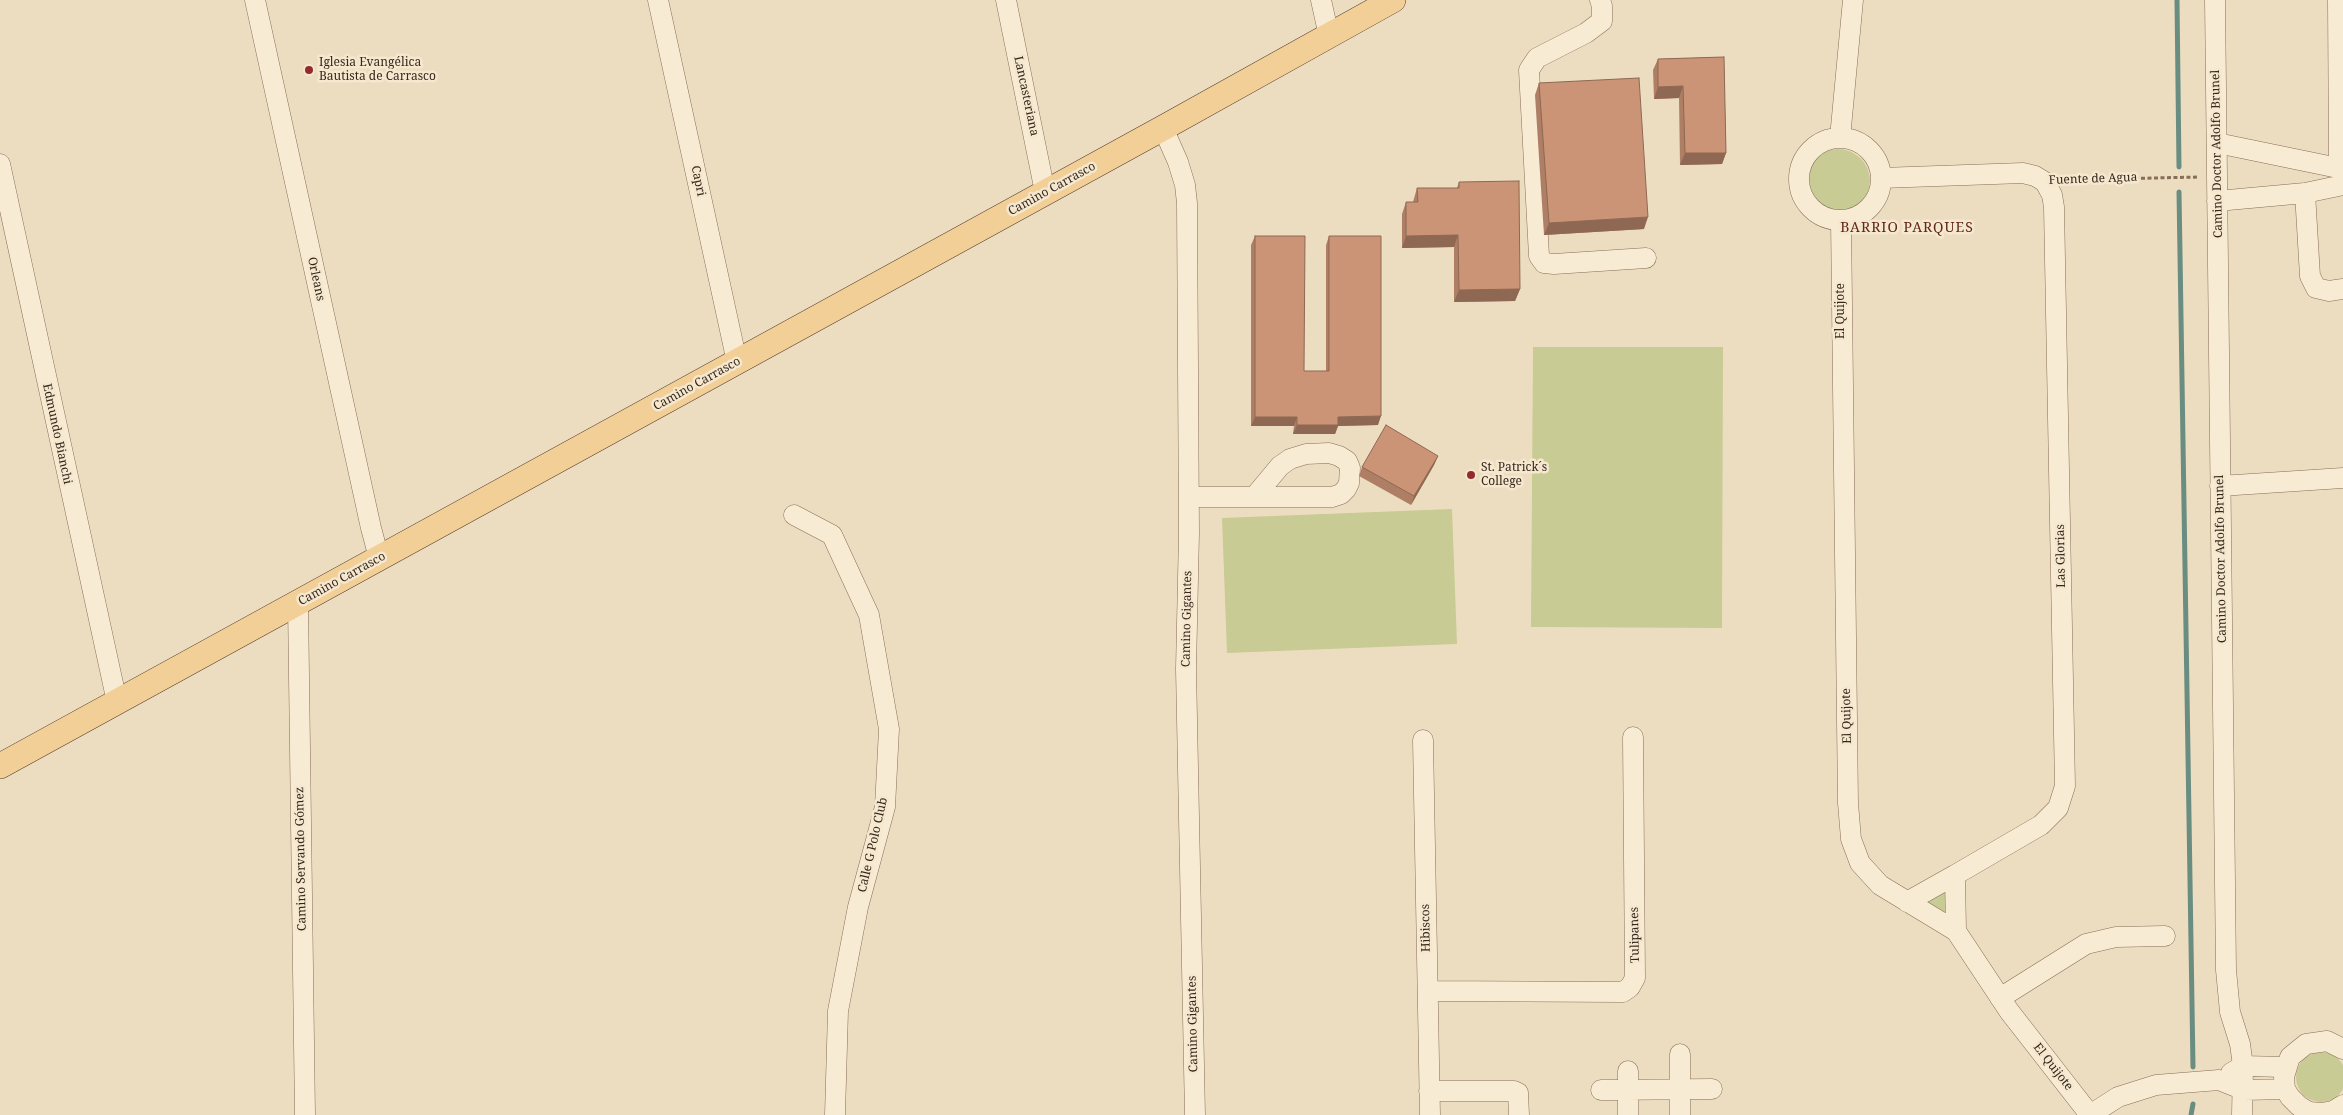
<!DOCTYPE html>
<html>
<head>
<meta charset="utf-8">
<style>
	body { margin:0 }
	canvas { display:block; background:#edddc0 }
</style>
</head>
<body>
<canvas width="2343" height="1115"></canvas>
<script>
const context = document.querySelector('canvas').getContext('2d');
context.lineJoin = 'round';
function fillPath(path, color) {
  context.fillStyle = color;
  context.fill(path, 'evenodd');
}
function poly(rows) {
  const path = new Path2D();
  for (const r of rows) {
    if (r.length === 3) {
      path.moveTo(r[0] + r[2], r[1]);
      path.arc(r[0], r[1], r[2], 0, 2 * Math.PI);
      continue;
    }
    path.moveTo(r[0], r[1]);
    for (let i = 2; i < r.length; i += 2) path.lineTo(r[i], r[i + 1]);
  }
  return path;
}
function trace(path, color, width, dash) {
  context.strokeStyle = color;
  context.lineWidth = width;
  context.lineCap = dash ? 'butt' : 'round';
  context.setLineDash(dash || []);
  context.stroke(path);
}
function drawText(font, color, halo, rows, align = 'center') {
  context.font = font + ' "Noto Serif",serif';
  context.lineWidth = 5;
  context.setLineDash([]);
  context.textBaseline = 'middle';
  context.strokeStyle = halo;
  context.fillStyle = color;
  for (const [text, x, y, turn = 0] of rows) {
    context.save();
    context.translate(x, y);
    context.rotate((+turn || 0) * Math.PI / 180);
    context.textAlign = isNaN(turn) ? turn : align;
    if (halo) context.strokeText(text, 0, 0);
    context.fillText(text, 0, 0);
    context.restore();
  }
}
fillPath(poly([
	[1838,181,32],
	[1533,347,1723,347,1722,628,1531,627],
	[1452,509,1457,644,1227,653,1222,518],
	[1943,890,1947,892,1945,914,1924,900],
	[2321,1077,25]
]), '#c8cb94');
trace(poly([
	[2177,0,2179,167],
	[2179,192,2193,1067],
	[2191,1115,2193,1104]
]), '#6a8d82', 5);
const minor = poly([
	[255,0,371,528,379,558],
	[658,0,737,362],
	[1006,0,1045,192],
	[1321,0,1329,36],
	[1600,0,1602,6,1602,21,1586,33,1537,58,1529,70,1539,256,1544,263,1554,264,1646,258],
	[2215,0,2226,970,2230,1012,2240,1044,2243,1066,2242,1115],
	[2338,0,2339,168],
	[1163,128,1178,162,1185,185,1187,203,1189,533,1186,669,1195,1115],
	[1840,138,1853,0],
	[1840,179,41],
	[2217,143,2343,169],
	[0,164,117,702],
	[1881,178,2023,173,2035,176,2045,182,2052,195,2054,207,2065,786,2058,808,2041,825,1955,875,1956,931],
	[2305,193,2310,276,2316,288,2329,291,2343,289],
	[2217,201,2305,193,2343,185],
	[1841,220,1848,803,1851,839,1860,863,1880,885,1956,931,2009,1011,2090,1115],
	[2220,486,2343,478],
	[1189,497,1332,497,1341,494,1346,489,1349,483,1350,468,1347,461,1339,456,1329,453,1306,454,1290,459,1280,466,1255,496],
	[794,515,832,535,869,615,889,729,885,807,858,907,838,1011,835,1115],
	[298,603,305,1115],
	[1423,740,1430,1115],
	[1907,902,1955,875],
	[1428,991,1623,992,1630,987,1635,978,1633,737],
	[2000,998,2086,944,2116,937,2165,936],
	[2343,1049,2327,1041,2306,1044,2290,1057,2284,1077,2285,1089,2290,1097,2299,1106,2309,1112,2321,1113,2333,1111,2343,1105],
	[1680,1054,1680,1115],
	[1628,1071,1628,1115],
	[2231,1073,2243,1066,2285,1067],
	[1601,1090,1712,1089],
	[1429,1091,1514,1091,1518,1093,1519,1115],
	[2090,1115,2118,1097,2156,1085,2219,1080,2244,1090,2285,1089]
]);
const major = poly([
	[0,766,1163,128,1393,0]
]);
trace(minor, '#866e58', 21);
trace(major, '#543c2d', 26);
trace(poly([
	[2063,180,2199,177]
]), '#866e58', 3, [4, 2.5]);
trace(minor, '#f8ebd3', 20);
trace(major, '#f1cf97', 25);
fillPath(poly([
	[1724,57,1726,153,1722,164,1680,165,1679,98,1654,99,1653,70,1658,59],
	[1539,83,1644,229,1544,235,1535,95],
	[1459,182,1520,289,1515,301,1454,302,1454,247,1402,248,1402,214,1406,202,1413,202,1417,188,1457,188],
	[1255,236,1304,371,1326,371,1326,245,1329,236,1378,425,1338,426,1335,434,1293,434,1294,426,1251,426,1251,245],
	[1438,456,1434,465,1411,505,1359,476,1362,467]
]), '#af7f65');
fillPath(poly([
	[1683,86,1679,98,1654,99,1658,87],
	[1685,153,1726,153,1722,164,1680,165],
	[1648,217,1644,229,1544,235,1549,223],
	[1458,235,1454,247,1402,248,1406,236],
	[1520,289,1515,301,1454,302,1459,290],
	[1381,416,1378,425,1338,426,1335,434,1293,434,1297,425,1338,417],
	[1255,417,1297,417,1294,426,1251,426],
	[1438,456,1434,465,1411,505,1414,496]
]), '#8e6853');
const building = poly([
	[1724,57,1726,153,1685,153,1683,86,1658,87,1658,59,1724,57],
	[1639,78,1648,217,1549,223,1539,83,1639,78],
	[1519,181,1520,289,1459,290,1458,235,1406,236,1406,202,1418,202,1417,188,1459,188,1459,182,1519,181],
	[1255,236,1305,236,1304,371,1329,371,1329,236,1381,236,1381,416,1338,417,1338,425,1297,425,1297,417,1255,417,1255,236],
	[1386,425,1438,456,1414,496,1362,467,1386,425]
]);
fillPath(building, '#cb9476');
trace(building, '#8e6853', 1);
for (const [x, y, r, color] of [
	[309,70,5,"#942930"],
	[1471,475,5,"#942930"]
]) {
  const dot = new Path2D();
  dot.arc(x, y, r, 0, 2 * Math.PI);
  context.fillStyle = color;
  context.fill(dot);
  trace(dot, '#f5e8cf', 2);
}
drawText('12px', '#36271d', '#f5e8cf', [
	["Iglesia Evangélica",319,63],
	["Bautista de Carrasco",319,77],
	["St. Patrick´s",1481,468],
	["College",1481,482]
], 'left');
drawText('12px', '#36271d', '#f5e8cf', [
	["Lancasteriana",1026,96,78],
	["Camino Doctor Adolfo Brunel",2217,154,-91],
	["Fuente de Agua",2093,179,-2],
	["Capri",698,181,78],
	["Camino Carrasco",1052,189,-29],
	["Orleans",316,279,78],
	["El Quijote",1841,311,-90],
	["Camino Carrasco",697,384,-29],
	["Edmundo Bianchi",57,434,78],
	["Las Glorias",2061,556,-91],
	["Camino Doctor Adolfo Brunel",2221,559,-91],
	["Camino Carrasco",342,579,-29],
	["Camino Gigantes",1187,619,-89],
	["El Quijote",1847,716,-91],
	["Calle G Polo Club",873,845,-77],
	["Camino Servando Gómez",301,859,-91],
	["Hibiscos",1426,928,-91],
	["Tulipanes",1635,935,-91],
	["Camino Gigantes",1193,1024,-91],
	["El Quijote",2053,1067,52]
]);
context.letterSpacing = '1px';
drawText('14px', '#62271c', '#f5e8cf', [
	["BARRIO PARQUES",1907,228]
]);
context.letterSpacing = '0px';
</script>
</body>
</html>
